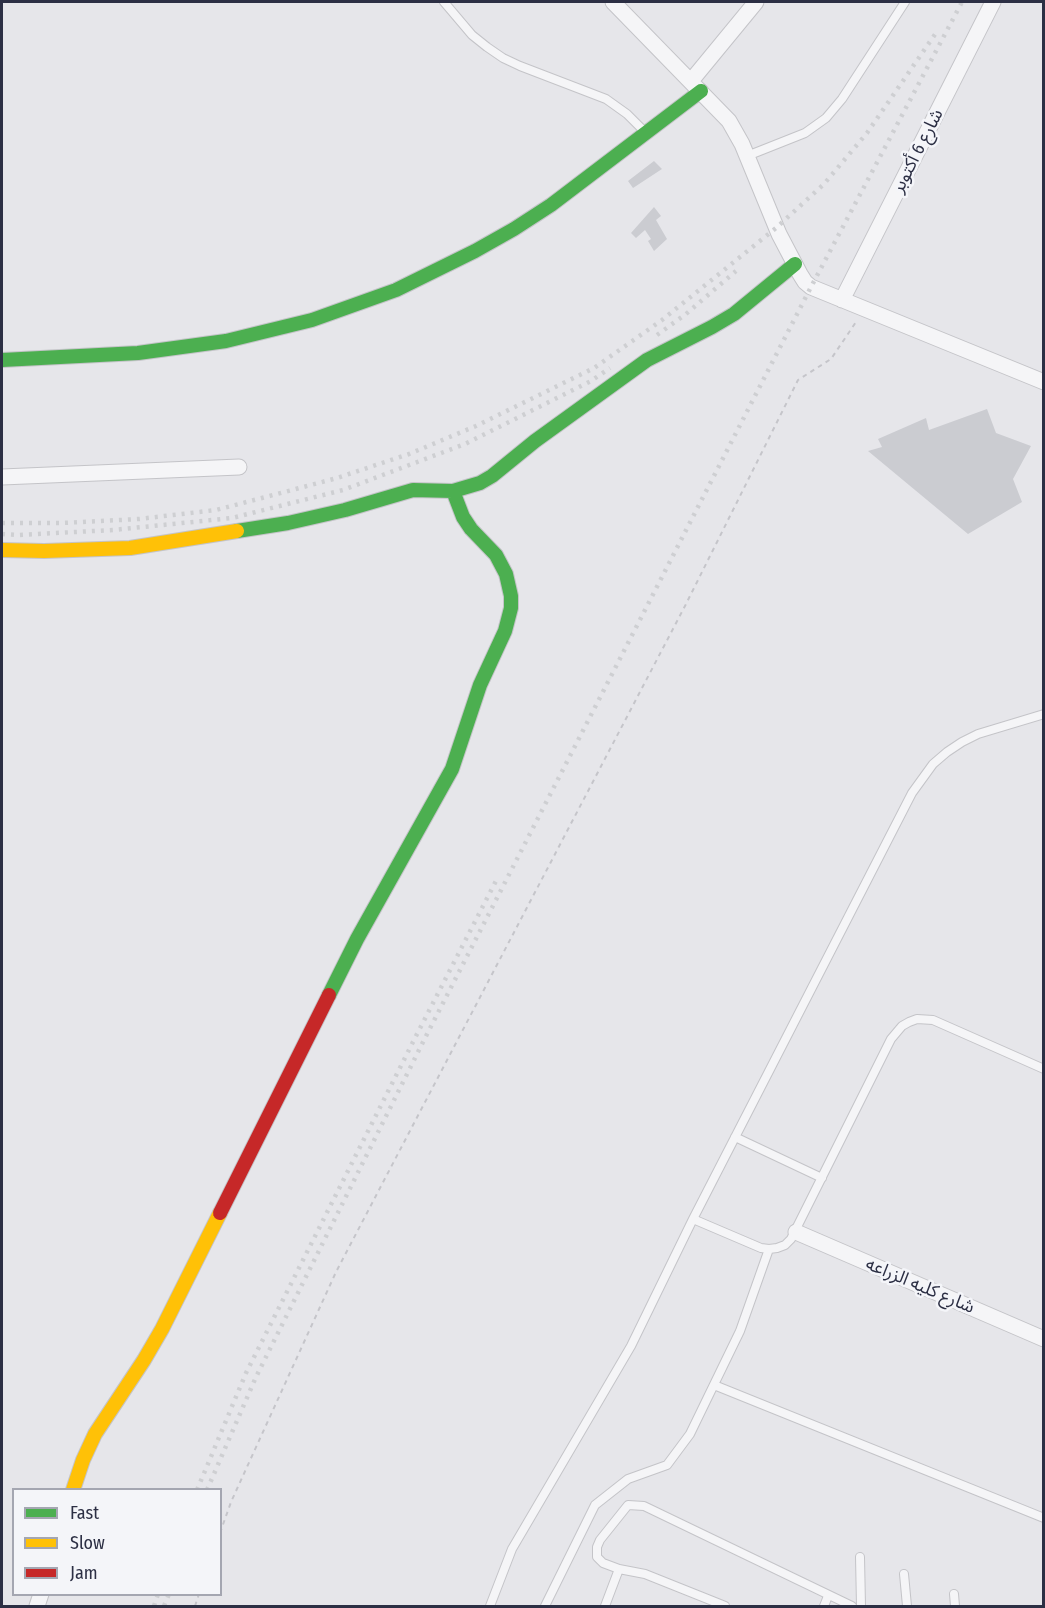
<!DOCTYPE html>
<html>
<head>
<meta charset="utf-8">
<style>
	body { margin:0 }
	#map { position:relative; width:1045px; height:1608px; overflow:hidden; background:#e6e6ea; font-family:"Fira Sans Condensed",sans-serif }
	canvas { display:block }
	.frame { position:absolute; inset:0; border:3px solid #2c2f44; pointer-events:none }
	.legend { position:absolute; left:12px; top:1488px; width:210px; height:108px; box-sizing:border-box; background:#f4f5f9; border:2px solid #a4a6b1; margin:0; padding:8px 10px; list-style:none; font-size:18px; color:#2c2f44 }
	.legend li { display:flex; align-items:center; gap:12px; height:30px }
	.legend b { width:30px; border:2px solid #a4a6b1 }
</style>
</head>
<body>
<div id="map">
<canvas width="1045" height="1608"></canvas>
<div class="frame"></div>
<ul class="legend">
<li><b style="height:8px;background:#4caf50"></b>Fast</li>
<li><b style="height:8px;background:#ffc107"></b>Slow</li>
<li><b style="height:8px;background:#c62828"></b>Jam</li>
</ul>
</div>
<script>
const context = document.querySelector('canvas').getContext('2d');
context.lineJoin = 'round';
function fillPath(path, color) {
  context.fillStyle = color;
  context.fill(path, 'evenodd');
}
function poly(rows) {
  const path = new Path2D();
  for (const r of rows) {
    path.moveTo(r[0], r[1]);
    for (let i = 2; i < r.length; i += 2) path.lineTo(r[i], r[i + 1]);
  }
  return path;
}
function trace(path, color, width, dash) {
  context.strokeStyle = color;
  context.lineWidth = width;
  context.lineCap = dash ? 'butt' : 'round';
  context.setLineDash(dash || []);
  context.stroke(path);
}
function drawText(font, color, halo, rows, align = 'center') {
  context.font = font + ' "Fira Sans Condensed","Noto Sans Arabic",sans-serif';
  context.lineWidth = 5;
  context.setLineDash([]);
  context.textBaseline = 'middle';
  context.strokeStyle = halo;
  context.fillStyle = color;
  for (const [text, x, y, turn = 0] of rows) {
    context.save();
    context.translate(x, y);
    context.rotate((+turn || 0) * Math.PI / 180);
    context.textAlign = isNaN(turn) ? turn : align;
    if (halo) context.strokeText(text, 0, 0);
    context.fillText(text, 0, 0);
    context.restore();
  }
}
fillPath(poly([
	[654,161,662,169,633,188,628,181],
	[654,207,661,216,656,220,667,239,654,251,648,241,651,239,645,230,636,238,631,233],
	[987,409,996,433,1031,446,1013,479,1022,502,968,534,868,451,882,447,878,439,926,418,929,430]
]), '#cbccd1');
const lane = poly([
	[444,2,472,35,487,47,503,58,520,66,606,99,627,114,645,132],
	[747,156,805,133,826,118,842,99,905,2],
	[735,1137,822,1178],
	[693,1219,761,1248,769,1249,777,1248,785,1245,791,1239,891,1039,902,1026,909,1022,917,1019,933,1020,1044,1069],
	[714,1385,1044,1518],
	[860,1557,861,1606],
	[904,1574,907,1606],
	[954,1594,955,1606],
	[490,1606,512,1549,631,1346,693,1219,912,793,933,764,947,752,962,742,978,734,1044,714],
	[545,1606,595,1505,628,1479,667,1465,690,1434,740,1331,769,1249],
	[605,1606,619,1569],
	[725,1606,645,1574,619,1569,603,1563,597,1557,597,1547,600,1540,628,1505,644,1506,852,1606],
	[824,1606,828,1596]
]);
const street = poly([
	[613,2,729,121,742,144,779,234,800,274,805,282,811,287,1044,382],
	[691,81,756,2],
	[842,300,993,2],
	[2,477,239,467],
	[796,1232,1044,1339],
	[37,1606,41,1594]
]);
const fast = poly([
	[2,360,138,353,226,341,312,320,396,290,475,251,514,229,551,205,701,91],
	[237,531,288,523,345,510,413,490,453,491,480,483,492,476,535,441,647,360,712,327,734,314,795,264],
	[329,995,357,939,452,769,480,685,505,631,511,608,511,596,506,574,496,555,471,529,463,517,453,491]
]);
const slow = poly([
	[2,550,44,551,130,548,237,531],
	[73,1490,83,1460,95,1434,144,1360,162,1329,220,1213]
]);
const jam = poly([
	[220,1213,329,995]
]);
trace(lane, '#c4c4c8', 10);
trace(street, '#c4c4c8', 17);
trace(fast, '#c4c4c8', 16);
trace(slow, '#c4c4c8', 16);
trace(jam, '#c4c4c8', 16);
trace(poly([
	[220,1533,231,1502,336,1272,685,606,798,380,831,359,856,322],
	[195,1606,199,1594]
]), '#c5c5ca', 2, [4.5, 4.5]);
trace(lane, '#f5f5f7', 8);
trace(street, '#f5f5f7', 15);
trace(fast, '#4caf50', 14);
trace(slow, '#ffc107', 14);
trace(jam, '#c62828', 14);
trace(poly([
	[657,335,686,314,736,271],
	[2,523,62,523,139,519,216,510,277,494,337,478,409,454,476,426,594,368,662,320,776,228,824,184,867,133,938,30],
	[2,534,18,535,113,530,232,518,343,490,465,444,591,381,610,368],
	[197,1490,246,1373,416,1036,498,877],
	[207,1490,256,1377,425,1038,811,287,962,2],
	[154,1606,158,1594],
	[164,1606,169,1594]
]), '#cecfd2', 4.5, [3, 6]);
drawText('18px', '#2c2f44', '#f4f5f9', [
	["شارع 6 أكتوبر",918,151,-63],
	["شارع كليه الزراعه",920,1286,23]
]);
</script>
</body>
</html>
